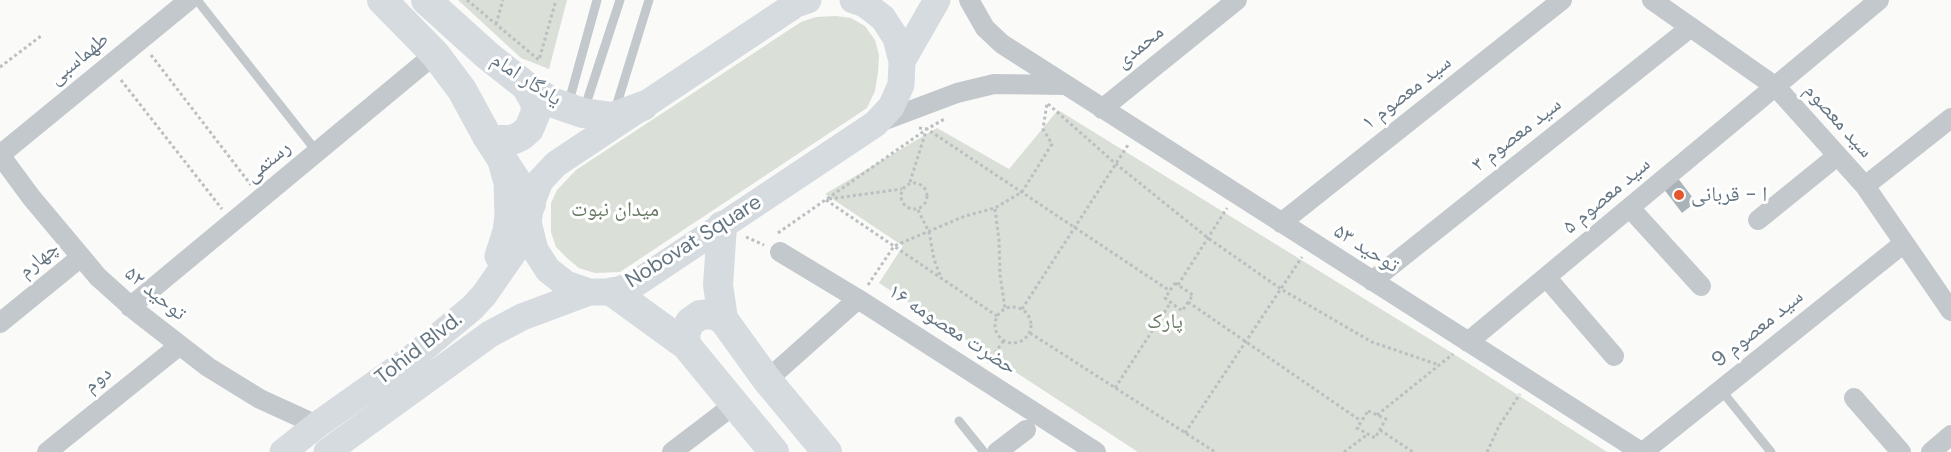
<!DOCTYPE html>
<html>
<head>
<meta charset="utf-8">
<style>
	body { margin:0 }
	canvas { display:block; background:#fafaf8 }
</style>
</head>
<body>
<canvas width="1951" height="452"></canvas>
<script>
const context = document.querySelector('canvas').getContext('2d');
context.lineJoin = 'round';
function fillPath(path, color) {
  context.fillStyle = color;
  context.fill(path, 'evenodd');
}
function poly(rows) {
  const path = new Path2D();
  for (const r of rows) {
    if (r.length === 3) {
      path.moveTo(r[0] + r[2], r[1]);
      path.arc(r[0], r[1], r[2], 0, 2 * Math.PI);
      continue;
    }
    path.moveTo(r[0], r[1]);
    for (let i = 2; i < r.length; i += 2) path.lineTo(r[i], r[i + 1]);
  }
  return path;
}
function trace(path, color, width, dash) {
  context.strokeStyle = color;
  context.lineWidth = width;
  context.lineCap = dash ? 'butt' : 'round';
  context.setLineDash(dash || []);
  context.stroke(path);
}
function drawText(font, color, halo, rows, align = 'center') {
  context.font = font + ' "DM Sans","Noto Naskh Arabic",sans-serif';
  context.lineWidth = 6;
  context.setLineDash([]);
  context.textBaseline = 'middle';
  context.strokeStyle = halo;
  context.fillStyle = color;
  for (const [text, x, y, turn = 0] of rows) {
    context.save();
    context.translate(x, y);
    context.rotate((+turn || 0) * Math.PI / 180);
    context.textAlign = isNaN(turn) ? turn : align;
    if (halo) context.strokeText(text, 0, 0);
    context.fillText(text, 0, 0);
    context.restore();
  }
}
fillPath(poly([
	[458,0,567,0,549,69,521,58],
	[836,16,851,18,865,26,875,40,879,55,878,72,875,91,867,108,620,272,595,273,579,268,567,258,556,247,551,232,551,203,557,190,576,170,801,22,816,17],
	[1058,110,1449,351,1607,452,1138,452,879,283,903,246,825,194,937,128,1009,169]
]), '#dadfd7');
fillPath(poly([
	[1677,177,1696,202,1682,213,1663,188]
]), '#aab3b9');
trace(poly([
	[467,0,539,60,556,0],
	[496,24,503,0],
	[151,55,251,185],
	[0,67,41,36],
	[121,80,222,209],
	[1048,104,1116,164,1208,238,1281,289,1372,342,1439,365],
	[919,128,927,129,1170,291],
	[910,182,926,131],
	[914,196,13],
	[829,199,902,189],
	[826,200,997,316],
	[995,209,999,240,1000,275,1005,308],
	[918,210,929,232,934,259,941,278],
	[778,233,927,129,946,118],
	[746,237,764,245],
	[1175,283,1193,295,1182,311,1165,298,1175,283],
	[868,285,894,246,965,216,995,208,1022,192,1052,144,1043,129,1047,103],
	[1178,285,1227,208],
	[1188,302,1361,421],
	[1013,325,18],
	[1022,309,1128,145],
	[1030,333,1215,452],
	[988,363,1004,340],
	[1115,388,1171,302],
	[1368,411,1386,419,1375,438,1357,428,1368,411],
	[1377,415,1453,354],
	[1380,430,1413,452],
	[1185,433,1302,257],
	[1344,452,1368,434],
	[1487,452,1499,426,1520,394]
]), '#bbbfc2', 3, [3, 3]);
trace(poly([
	[197,0,317,152],
	[568,105,597,0],
	[584,110,620,0],
	[615,110,649,0],
	[1721,390,1771,452],
	[959,421,984,452]
]), '#c3c8cc', 9);
trace(poly([
	[969,0,985,28,1002,44,1641,452],
	[1652,0,1776,87,1865,186,1951,311],
	[1102,109,1237,0],
	[880,122,957,93,994,84,1065,85],
	[0,155,31,197,98,277,137,312,208,367,260,399,317,425],
	[0,155,189,0],
	[1865,186,1951,118],
	[1630,208,1701,286],
	[1758,220,1837,156],
	[1281,223,1562,0],
	[780,252,858,299,1096,452],
	[1546,277,1614,356],
	[1372,281,1691,27],
	[130,307,435,54],
	[0,323,81,257],
	[1468,342,1879,0],
	[767,380,858,299],
	[1854,398,1901,452],
	[47,452,180,345],
	[672,452,735,404],
	[997,452,1026,430],
	[1643,452,1904,243],
	[1931,452,1951,435]
]), '#c3c8cc', 20);
trace(poly([
	[808,0,796,4,556,164,540,181,531,204,528,222,535,250,548,270,566,284,589,292,613,292,635,284,875,124,891,107,901,85,902,61,896,38,883,18,865,4,853,0],
	[902,61,937,0],
	[498,256,506,231,508,216,507,183,501,161],
	[283,452,317,425,413,357,472,308,484,295,516,249,528,222],
	[327,452,490,334,522,317,589,292]
]), '#d6dbdf', 27);
trace(poly([
	[382,0,435,54,462,90,487,136,531,204],
	[426,0,488,56,526,86,554,103,583,113,613,117,643,106],
	[487,136,494,140,512,140,521,136,529,129,536,112,535,102,526,86],
	[722,226,718,285,723,319,767,380,827,452],
	[613,292,686,345,774,452],
	[686,345,685,333,690,322,700,315,712,314,723,319]
]), '#d6dbdf', 30);
for (const [x, y, r, color] of [
	[1679,195,6,"#e4572e"]
]) {
  const dot = new Path2D();
  dot.arc(x, y, r, 0, 2 * Math.PI);
  context.fillStyle = color;
  context.fill(dot);
  trace(dot, '#fff', 2);
}
drawText('21px', '#657683', '#fff', [
	["محمدی",1140,47,-39],
	["طهماسبی",79,59,-39],
	["یادگار امام",526,80,33],
	["سید معصوم ۱",1407,93,-38],
	["سید معصوم",1838,121,48],
	["سید معصوم ۳",1517,135,-38],
	["رستمی",268,162,-40],
	["سید معصوم ۵",1607,196,-40],
	["Nobovat Square",694,242,-32],
	["توحید ۵۳",1366,249,32],
	["چهارم",39,260,-39],
	["توحید ۵۲",155,294,39],
	["سید معصوم 9",1758,329,-39],
	["حضرت معصومه ۱۶",952,330,33],
	["Tohid Blvd.",419,349,-38],
	["دوم",98,380,-39]
]);
drawText('21px', '#657683', '#fff', [
	["ا - قربانی",1691,195]
], 'left');
drawText('21px', '#687a64', '#fff', [
	["میدان نبوت",615,210],
	["پارک",1165,322]
]);
</script>
</body>
</html>
